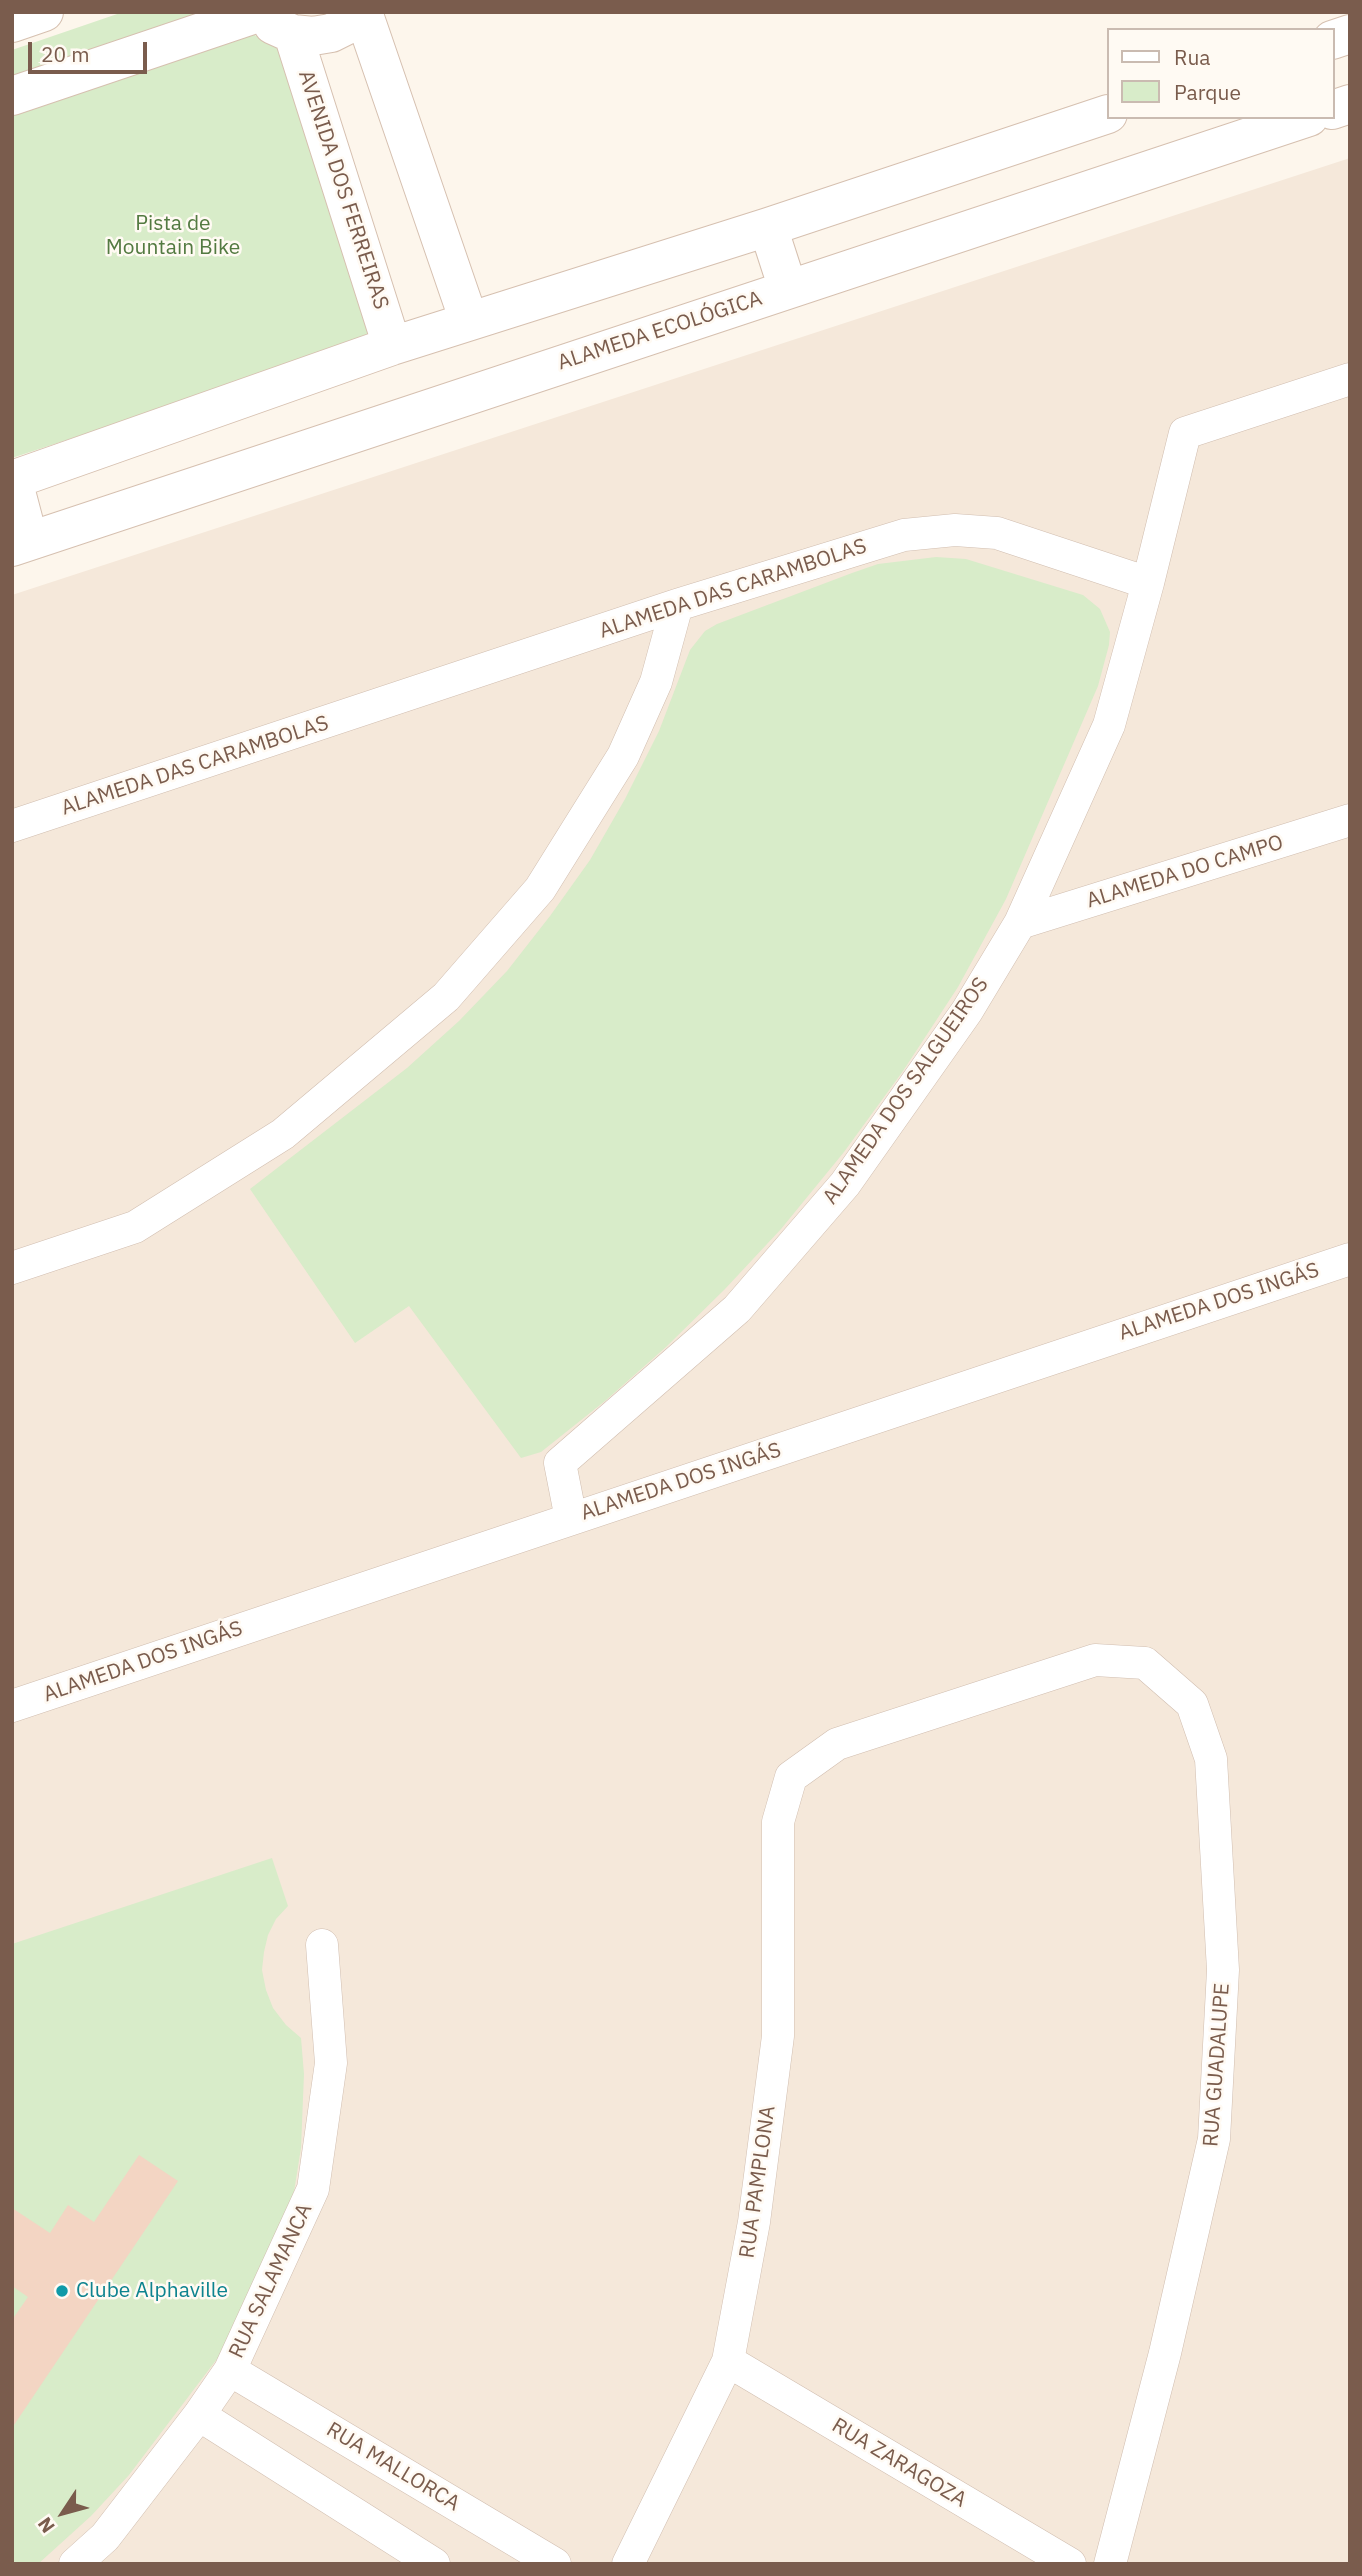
<!DOCTYPE html>
<html>
<head>
<meta charset="utf-8">
<style>
	body { margin:0 }
	#map { position:relative; width:1362px; height:2576px; overflow:hidden; background:#fdf6ec; font-family:"IBM Plex Sans",sans-serif }
	canvas { display:block }
	.frame { position:absolute; inset:0; border:14px solid #7a5c4d; pointer-events:none }
	.legend { position:absolute; left:1107px; top:28px; width:228px; height:91px; box-sizing:border-box; background:#fffaf3; border:2px solid #cabbb1; margin:0; padding:9px 12px; list-style:none; font-size:21px; color:#7a5c4d }
	.legend li { display:flex; align-items:center; gap:14px; height:35px }
	.legend b { width:35px; border:2px solid #cabbb1 }
	.north { position:absolute; left:28px; top:2478px; width:70px; height:70px; -webkit-text-stroke:5px #fffaf3; paint-order:stroke; rotate:234deg; font-size:19px; font-weight:700; line-height:28px; text-align:center; color:#7a5c4d }
	.north::after { content:''; display:block; margin:auto; width:24px; height:32px; background:#7a5c4d; clip-path:polygon(50% 0,100% 100%,50% 72%,0 100%) }
	.scale { position:absolute; left:28px; top:42px; width:119px; height:32px; box-sizing:border-box; border:4px solid #7a5c4d; border-top:0; padding-left:9px; font-size:21px; line-height:24px; white-space:nowrap; color:#7a5c4d; -webkit-text-stroke:5px #fffaf3; paint-order:stroke }
</style>
</head>
<body>
<div id="map">
<canvas width="1362" height="2576"></canvas>
<div class="frame"></div>
<ul class="legend">
<li><b style="height:9px;background:#fff"></b>Rua</li>
<li><b style="height:19px;background:#d8ecc9"></b>Parque</li>
</ul>
<div class="north">N</div>
<div class="scale">20 m</div>
</div>
<script>
const context = document.querySelector('canvas').getContext('2d');
context.lineJoin = 'round';
function fillPath(path, color) {
  context.fillStyle = color;
  context.fill(path, 'evenodd');
}
function poly(rows) {
  const path = new Path2D();
  for (const r of rows) {
    path.moveTo(r[0], r[1]);
    for (let i = 2; i < r.length; i += 2) path.lineTo(r[i], r[i + 1]);
  }
  return path;
}
function trace(path, color, width, dash) {
  context.strokeStyle = color;
  context.lineWidth = width;
  context.lineCap = dash ? 'butt' : 'round';
  context.setLineDash(dash || []);
  context.stroke(path);
}
function drawText(font, color, halo, rows, align = 'center') {
  context.font = font + ' "IBM Plex Sans",sans-serif';
  context.lineWidth = 5;
  context.setLineDash([]);
  context.textBaseline = 'middle';
  context.strokeStyle = halo;
  context.fillStyle = color;
  for (const [text, x, y, turn = 0] of rows) {
    context.save();
    context.translate(x, y);
    context.rotate((+turn || 0) * Math.PI / 180);
    context.textAlign = isNaN(turn) ? turn : align;
    if (halo) context.strokeText(text, 0, 0);
    context.fillText(text, 0, 0);
    context.restore();
  }
}
fillPath(poly([
	[1350,158,1350,2564,12,2564,12,595]
]), '#f5e8da');
fillPath(poly([
	[123,12,222,12,12,81,12,50],
	[251,33,283,50,372,339,12,458,12,114],
	[936,557,966,559,1083,595,1100,609,1110,632,1109,645,1098,686,1006,899,958,987,903,1071,844,1152,781,1229,725,1289,666,1347,605,1401,541,1452,521,1458,409,1306,355,1343,250,1189,407,1068,459,1021,507,971,550,916,590,860,625,799,659,731,690,650,705,631,717,624,852,573,878,564],
	[272,1858,288,1906,276,1919,268,1935,264,1952,262,1970,266,1990,273,2008,286,2025,301,2038,304,2074,301,2148,294,2192,282,2234,223,2351,129,2475,91,2516,38,2564,12,2564,12,1944]
]), '#d8ecc9');
fillPath(poly([
	[139,2155,178,2181,12,2428,12,2320,28,2297,12,2286,12,2208,50,2233,68,2205,94,2222]
]), '#f3d5c3');
const street = poly([
	[12,826,677,605,904,535,955,530,997,533,1148,583],
	[1020,923,1350,820],
	[12,1268,135,1227,283,1134,446,997,540,889,623,756,656,682,677,605],
	[571,1519,560,1463,737,1309,845,1184,967,1011,1020,923,1109,725,1148,583,1185,433,1350,379],
	[12,1706,1350,1259],
	[728,2361,1070,2564],
	[230,2370,555,2564],
	[199,2415,434,2564],
	[75,2564,105,2537,199,2415,230,2370,313,2189,331,2063,322,1945],
	[628,2564,728,2361,754,2222,778,2036,778,1822,791,1777,837,1744,1095,1660,1145,1663,1192,1704,1211,1759,1223,1970,1214,2139,1165,2353,1110,2564]
]);
const secondary = poly([
	[363,12,469,321],
	[12,23,44,12],
	[273,25,293,34,313,36,331,33,349,24,362,12],
	[293,34,392,346],
	[1332,40,1350,34],
	[12,96,258,13],
	[1332,110,1350,104],
	[768,227,788,289],
	[12,480,392,346,768,227,1108,114],
	[13,480,29,541],
	[12,547,1309,117]
]);
trace(street, '#d1beb0', 33);
trace(secondary, '#d6c0b0', 40);
trace(street, '#fff', 32);
trace(secondary, '#fff', 38);
for (const [x, y, r, color] of [
	[62,2291,7,"#0f9aa8"]
]) {
  const dot = new Path2D();
  dot.arc(x, y, r, 0, 2 * Math.PI);
  context.fillStyle = color;
  context.fill(dot);
  trace(dot, '#fffaf3', 2.5);
}
drawText('21px', '#7a5c4d', '#fffaf3', [
	["AVENIDA DOS FERREIRAS",343,190,72],
	["ALAMEDA ECOLÓGICA",660,331,-18],
	["ALAMEDA DAS CARAMBOLAS",733,589,-18],
	["ALAMEDA DAS CARAMBOLAS",195,766,-18],
	["ALAMEDA DO CAMPO",1185,872,-17],
	["ALAMEDA DOS SALGUEIROS",906,1091,-55],
	["ALAMEDA DOS INGÁS",1219,1302,-18],
	["ALAMEDA DOS INGÁS",681,1482,-18],
	["ALAMEDA DOS INGÁS",143,1662,-19],
	["RUA GUADALUPE",1217,2065,-86],
	["RUA PAMPLONA",758,2182,-82],
	["RUA SALAMANCA",271,2281,-65],
	["RUA ZARAGOZA",899,2463,31],
	["RUA MALLORCA",393,2467,31]
]);
drawText('21px', '#537a41', '#fffaf3', [
	["Pista de",173,224],
	["Mountain Bike",173,248]
]);
drawText('21px', '#0d838f', '#fffaf3', [
	["Clube Alphaville",76,2291]
], 'left');
</script>
</body>
</html>
